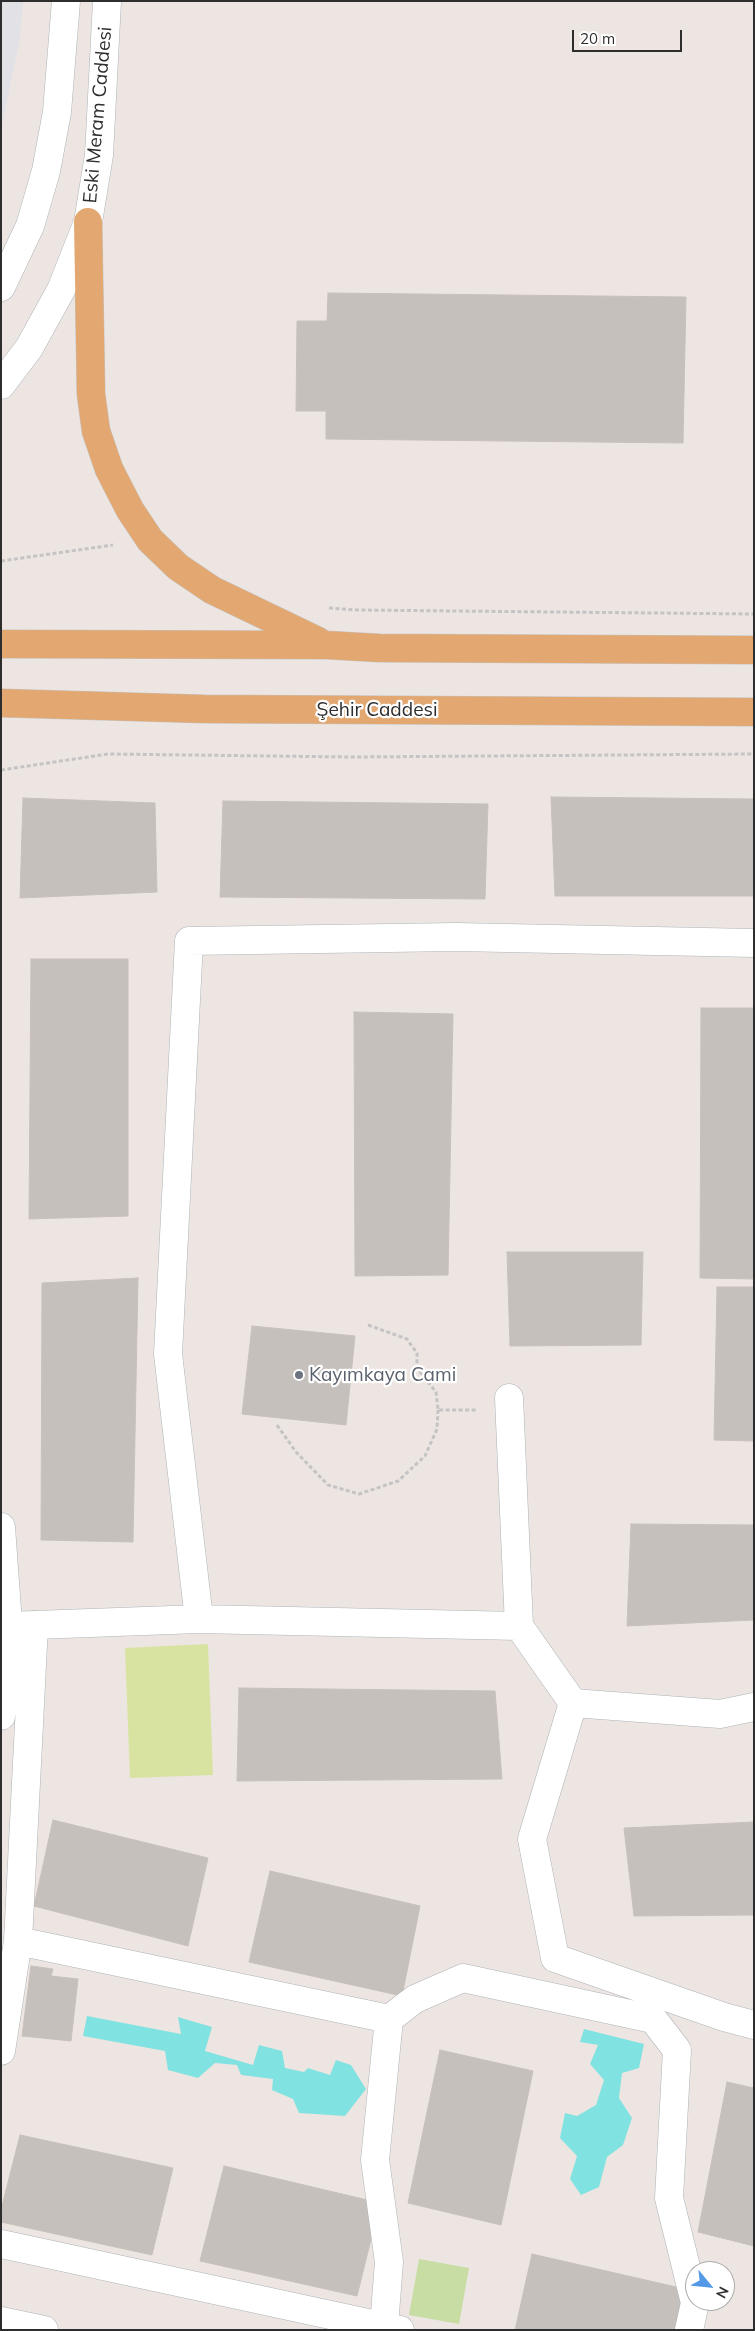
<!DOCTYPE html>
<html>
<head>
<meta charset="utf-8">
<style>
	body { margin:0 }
	#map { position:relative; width:755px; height:2331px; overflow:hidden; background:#ede5e1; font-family:Mulish,sans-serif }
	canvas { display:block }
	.frame { position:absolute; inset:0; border:2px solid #2d2d2d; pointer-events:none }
	.north { position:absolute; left:685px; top:2261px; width:50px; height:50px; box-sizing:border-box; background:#fff; border:1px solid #ababab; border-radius:50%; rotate:118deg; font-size:14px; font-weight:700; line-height:20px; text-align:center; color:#2d2d2d }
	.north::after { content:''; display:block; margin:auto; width:18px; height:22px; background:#5499e7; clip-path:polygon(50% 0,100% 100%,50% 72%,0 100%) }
	.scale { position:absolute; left:572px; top:30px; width:110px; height:22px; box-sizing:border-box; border:2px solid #2d2d2d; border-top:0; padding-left:6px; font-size:15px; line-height:18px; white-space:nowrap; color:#2d2d2d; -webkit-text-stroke:4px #fff; paint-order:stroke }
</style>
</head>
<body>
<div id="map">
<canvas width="755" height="2331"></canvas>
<div class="frame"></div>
<div class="north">N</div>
<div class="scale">20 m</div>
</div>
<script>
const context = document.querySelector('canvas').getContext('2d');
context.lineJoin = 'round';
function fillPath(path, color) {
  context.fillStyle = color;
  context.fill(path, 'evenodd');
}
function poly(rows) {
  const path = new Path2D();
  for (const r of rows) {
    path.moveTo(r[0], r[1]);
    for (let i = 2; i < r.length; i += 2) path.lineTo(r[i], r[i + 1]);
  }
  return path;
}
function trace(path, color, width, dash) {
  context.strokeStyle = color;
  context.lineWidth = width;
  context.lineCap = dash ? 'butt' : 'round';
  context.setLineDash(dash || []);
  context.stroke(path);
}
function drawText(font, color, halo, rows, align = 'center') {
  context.font = font + ' Mulish,sans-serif';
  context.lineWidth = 4.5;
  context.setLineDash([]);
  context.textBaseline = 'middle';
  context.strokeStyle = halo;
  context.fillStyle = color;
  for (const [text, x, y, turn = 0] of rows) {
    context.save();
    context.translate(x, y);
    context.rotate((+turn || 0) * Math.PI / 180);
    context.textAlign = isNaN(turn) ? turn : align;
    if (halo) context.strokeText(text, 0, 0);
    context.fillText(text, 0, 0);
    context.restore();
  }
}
fillPath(poly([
	[1,1,23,1,20,38,1,129]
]), '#e1e1e6');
fillPath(poly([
	[419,2259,469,2268,459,2324,409,2315]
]), '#c7dda4');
fillPath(poly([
	[208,1644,213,1775,130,1778,125,1648]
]), '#d9e3a1');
fillPath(poly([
	[87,2016,181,2034,178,2017,212,2027,205,2051,253,2065,259,2045,282,2051,285,2068,304,2072,308,2068,330,2075,336,2060,351,2065,366,2089,345,2116,299,2113,293,2099,272,2090,273,2079,241,2075,237,2065,215,2063,198,2078,168,2070,165,2051,83,2036],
	[584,2029,644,2044,639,2068,622,2073,619,2098,632,2118,623,2145,607,2157,599,2187,581,2195,570,2179,577,2156,560,2138,565,2113,577,2116,596,2105,604,2080,590,2064,598,2045,580,2042]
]), '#81e3e1');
const building = poly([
	[328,293,686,297,683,443,326,439,326,411,296,411,297,321,327,321,328,293],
	[551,797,754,799,754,896,555,896,551,797],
	[23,798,155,803,157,892,20,898,23,798],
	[223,801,488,804,485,899,220,897,223,801],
	[31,959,128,959,128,1216,29,1219,31,959],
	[701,1008,754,1008,754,1279,700,1278,701,1008],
	[354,1012,453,1014,448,1275,355,1276,354,1012],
	[507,1252,643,1252,641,1345,510,1346,507,1252],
	[138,1278,133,1542,41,1540,42,1283,138,1278],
	[717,1287,754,1287,754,1441,714,1440,717,1287],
	[252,1326,355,1336,346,1425,242,1414,252,1326],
	[631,1524,754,1525,754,1620,627,1626,631,1524],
	[239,1688,495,1691,502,1779,237,1781,239,1688],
	[53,1820,208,1858,188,1946,34,1906,53,1820],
	[754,1822,754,1915,634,1916,624,1828,754,1822],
	[270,1871,420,1906,402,1996,249,1962,270,1871],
	[31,1966,53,1969,51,1976,78,1979,71,2041,22,2036,31,1966],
	[440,2050,533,2071,501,2225,408,2203,440,2050],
	[727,2082,754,2088,754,2246,698,2232,727,2082],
	[20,2135,173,2168,152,2255,1,2222,1,2210,20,2135],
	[224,2166,380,2203,357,2296,200,2261,224,2166],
	[532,2254,685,2289,676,2330,515,2330,532,2254]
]);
fillPath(building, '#c6c0bc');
trace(building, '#c8c0bb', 1);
const minor = poly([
	[1,287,30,226,46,171,57,112,66,1],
	[1,385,29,348,61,290,88,222,99,155,107,1],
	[509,1398,519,1626,573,1703,532,1839,555,1958,724,2017,754,2025],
	[1,1527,10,1651,1,1716],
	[199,1619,168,1354,189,941,456,937,754,943],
	[8,1626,199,1619,519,1626],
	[573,1703,720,1714,754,1707],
	[18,1941,389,2019,415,1999,463,1978,653,2019,677,2050,669,2198,695,2303,689,2330],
	[1,2051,18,1941,34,1625],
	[1,2244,400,2330],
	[1,2321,44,2330],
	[384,2326,389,2262,375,2160,389,2019]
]);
const major = poly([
	[88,222,91,394,96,431,109,469,130,510,150,540,178,567,212,590,318,641],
	[1,644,326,645,379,648,754,650],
	[1,703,205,709,754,712]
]);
trace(minor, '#aeb3b8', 29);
trace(major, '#c4c4c4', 29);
trace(poly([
	[1,561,113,545],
	[329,608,357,610,754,614],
	[1,770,108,754,352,757,754,754],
	[368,1325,407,1339,417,1353,417,1368,436,1392,438,1410,477,1410],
	[277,1425,296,1452,328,1485,359,1494,398,1481,425,1456,437,1429,438,1410]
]), '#c4c4c4', 3, [4, 2.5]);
trace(minor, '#fff', 28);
trace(major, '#e3a871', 28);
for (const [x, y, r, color] of [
	[299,1375,5,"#6b7280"]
]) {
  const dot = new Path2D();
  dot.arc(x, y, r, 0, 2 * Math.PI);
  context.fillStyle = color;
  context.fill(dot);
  trace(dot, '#fff', 2);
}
drawText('19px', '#2d2d2d', '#fff', [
	["Eski Meram Caddesi",98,115,-85],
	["Şehir Caddesi",377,710]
]);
drawText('19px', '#5b616d', '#fff', [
	["Kayımkaya Cami",309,1375]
], 'left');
</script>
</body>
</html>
